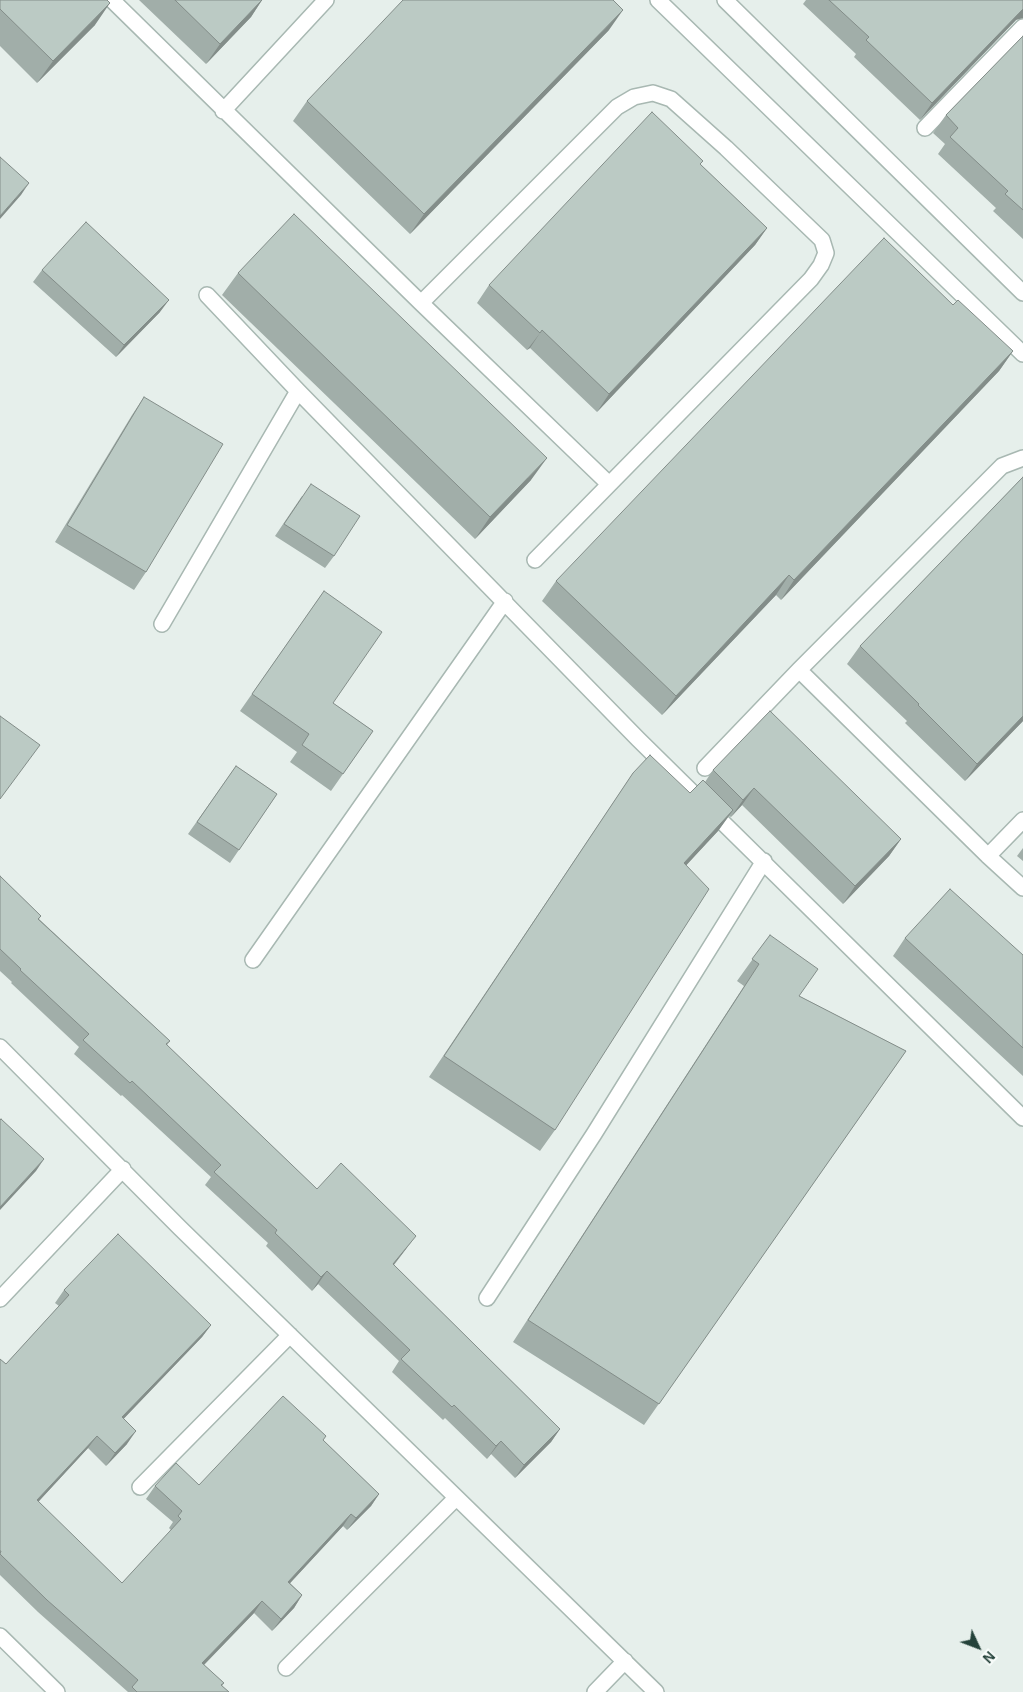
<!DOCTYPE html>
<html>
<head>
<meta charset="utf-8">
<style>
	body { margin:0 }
	#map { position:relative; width:1023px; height:1692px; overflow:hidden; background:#e6efeb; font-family:Arial,sans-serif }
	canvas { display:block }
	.north { position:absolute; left:953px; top:1622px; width:50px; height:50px; -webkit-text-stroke:4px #f7fbf9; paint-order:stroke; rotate:133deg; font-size:14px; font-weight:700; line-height:20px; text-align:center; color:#24423a }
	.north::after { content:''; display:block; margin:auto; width:18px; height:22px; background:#24423a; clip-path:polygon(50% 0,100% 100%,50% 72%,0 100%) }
</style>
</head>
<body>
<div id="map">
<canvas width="1023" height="1692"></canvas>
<div class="north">N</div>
</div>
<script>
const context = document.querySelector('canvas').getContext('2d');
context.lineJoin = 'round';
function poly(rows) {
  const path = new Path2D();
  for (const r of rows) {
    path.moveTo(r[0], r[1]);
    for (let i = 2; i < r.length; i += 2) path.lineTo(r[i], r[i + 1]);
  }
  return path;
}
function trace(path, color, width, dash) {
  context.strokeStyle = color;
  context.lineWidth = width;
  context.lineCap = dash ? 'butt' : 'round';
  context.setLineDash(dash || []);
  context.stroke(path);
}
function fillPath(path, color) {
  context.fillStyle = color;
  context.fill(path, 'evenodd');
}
const minor = poly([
	[112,0,421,303,609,484],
	[658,0,1023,354],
	[725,0,1023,293],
	[223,111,326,0],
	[925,128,1023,27],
	[207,295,298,391,638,739,1023,1118],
	[421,303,617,107,634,97,653,93,671,99,726,148,822,240,826,253,821,265,811,279,535,560],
	[162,624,298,391],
	[799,670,988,856,1023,888],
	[705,768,799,670,1002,466,1023,458],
	[988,856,1023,820],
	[253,960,505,601],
	[0,1047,180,1228,656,1692],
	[487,1298,594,1134,764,861],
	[0,1299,123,1169],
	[140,1487,290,1335],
	[0,1636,57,1692],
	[286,1668,456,1498],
	[595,1692,625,1661]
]);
trace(minor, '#a8b8b2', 18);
trace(minor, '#fff', 15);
fillPath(poly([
	[0,0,95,25,37,83,0,46],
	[139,0,262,0,251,17,206,64],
	[806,0,1023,0,1016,20,920,120,854,57,856,54,803,4],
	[609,30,410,234,293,121,307,101],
	[1023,36,1023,239,993,211,996,208,938,154,945,144,933,133,946,115],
	[703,161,700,164,767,228,755,245,597,412,530,348,527,350,477,303,489,285],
	[42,270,160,312,116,357,33,282],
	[238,273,531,480,475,539,222,295],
	[953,305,1013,351,999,371,781,600,776,595,662,715,542,601,556,581],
	[144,397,146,572,134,590,55,542,132,415],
	[1023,477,1023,721,965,781,905,723,907,721,847,664,860,646],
	[302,496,334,556,325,568,275,536],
	[324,591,333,703,373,731,331,791,290,762,297,752,240,711],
	[236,766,277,794,230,863,188,834],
	[713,770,901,839,889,856,843,904,742,805,731,817,729,816,718,831,686,865,555,1130,540,1151,429,1077,633,773,690,793,705,782],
	[1023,848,1023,861,1017,856],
	[0,876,41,916,39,919,170,1041,167,1045,317,1189,406,1249,394,1265,560,1429,551,1442,515,1478,491,1454,487,1459,445,1418,443,1420,392,1372,399,1361,318,1284,312,1291,266,1246,268,1243,205,1185,211,1177,122,1095,121,1096,74,1054,79,1047,11,983,12,982,0,971],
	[770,935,799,996,906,1051,644,1425,513,1342,744,986,737,981],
	[905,938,1023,955,1023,1076,893,956],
	[64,1290,211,1325,202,1337,123,1419,127,1444,106,1466,88,1448,38,1502,122,1583,171,1530,169,1528,173,1522,146,1499,155,1486,199,1485,326,1436,323,1440,379,1494,371,1506,347,1530,343,1526,290,1583,302,1595,294,1608,272,1631,254,1613,204,1665,224,1683,222,1686,229,1692,128,1692,38,1612,0,1575,0,1359,6,1364,59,1306,55,1303]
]), '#a1aea9');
fillPath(poly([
	[262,0,251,17,206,64,220,44],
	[110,3,95,25,37,83,53,61],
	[1023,9,1023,18,1016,20,920,120,932,103],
	[623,10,609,30,410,234,424,214],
	[29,183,21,195,0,219,0,216],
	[767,228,755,245,597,412,609,394],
	[169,300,160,312,116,357,124,345],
	[542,330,530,348,527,350,540,333],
	[1013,351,999,371,781,600,794,580],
	[547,458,531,480,475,539,490,517],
	[789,575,776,595,662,715,676,696],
	[1023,716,1023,721,965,781,977,764],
	[754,788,742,805,731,817,743,800],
	[733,810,718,831,669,884,684,863],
	[901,839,889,856,843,904,855,886],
	[44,1159,36,1171,0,1210,0,1207],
	[416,1236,406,1249,384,1277,393,1264],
	[327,1271,318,1284,312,1291,321,1277],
	[211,1325,202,1337,113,1430,122,1417],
	[560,1429,551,1442,515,1478,524,1465],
	[136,1431,127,1444,106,1466,115,1453],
	[97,1436,88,1448,28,1513,37,1500],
	[501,1441,491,1454,487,1459,496,1446],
	[379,1494,371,1506,347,1530,356,1518],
	[351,1514,343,1526,280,1594,288,1582],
	[302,1595,294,1608,272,1631,281,1619],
	[262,1601,254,1613,194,1675,202,1663]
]), '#838d89');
const building = poly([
	[0,0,107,0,110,3,53,61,0,9,0,0],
	[175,0,262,0,220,44,175,0],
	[403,0,613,0,623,10,424,214,307,101,403,0],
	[829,0,1023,0,1023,9,932,103,866,40,869,37,829,0],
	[1023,36,1023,210,1005,194,1008,191,950,137,958,128,946,115,1023,36],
	[652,112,703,161,700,164,767,228,609,394,542,330,540,333,489,285,652,112],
	[0,157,29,183,0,216,0,157],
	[294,214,547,458,490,517,238,273,294,214],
	[86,222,169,300,124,345,42,270,86,222],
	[884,238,953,305,958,300,1013,351,794,580,789,575,676,696,556,581,884,238],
	[144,397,223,444,146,572,67,525,144,397],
	[1023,477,1023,716,977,764,918,705,919,704,860,646,1023,477],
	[311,484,360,516,334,556,284,524,311,484],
	[324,591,382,632,333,703,373,731,343,774,302,745,309,734,252,694,324,591],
	[770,711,901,839,855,886,754,788,743,800,713,770,770,711],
	[0,716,40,745,0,799,0,716],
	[650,755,690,793,703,780,733,810,684,863,709,889,555,1130,444,1056,633,773,650,755],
	[236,766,277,794,239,850,197,822,236,766],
	[0,876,41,916,38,919,170,1041,166,1044,317,1189,341,1163,416,1236,393,1264,560,1429,524,1465,501,1441,496,1446,454,1405,452,1407,401,1359,410,1350,327,1271,321,1277,275,1233,277,1230,214,1172,221,1165,132,1081,130,1083,83,1040,89,1034,20,970,21,969,0,949,0,876],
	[950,889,1023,955,1023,1048,905,938,950,889],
	[770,935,818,969,799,996,906,1051,659,1404,528,1320,759,964,752,959,770,935],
	[1,1119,44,1159,0,1207,0,1120,1,1119],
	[118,1234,211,1325,122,1417,136,1431,115,1453,97,1436,37,1500,122,1583,181,1519,178,1516,182,1511,155,1486,176,1463,199,1485,283,1396,326,1436,323,1440,379,1494,356,1518,351,1514,288,1582,302,1595,281,1619,262,1601,202,1663,224,1683,221,1685,229,1692,137,1692,132,1687,138,1680,47,1600,0,1554,1,1551,0,1551,0,1359,6,1364,69,1295,64,1290,118,1234]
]);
fillPath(building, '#bbcac4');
trace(building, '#838d89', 1);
</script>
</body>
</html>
